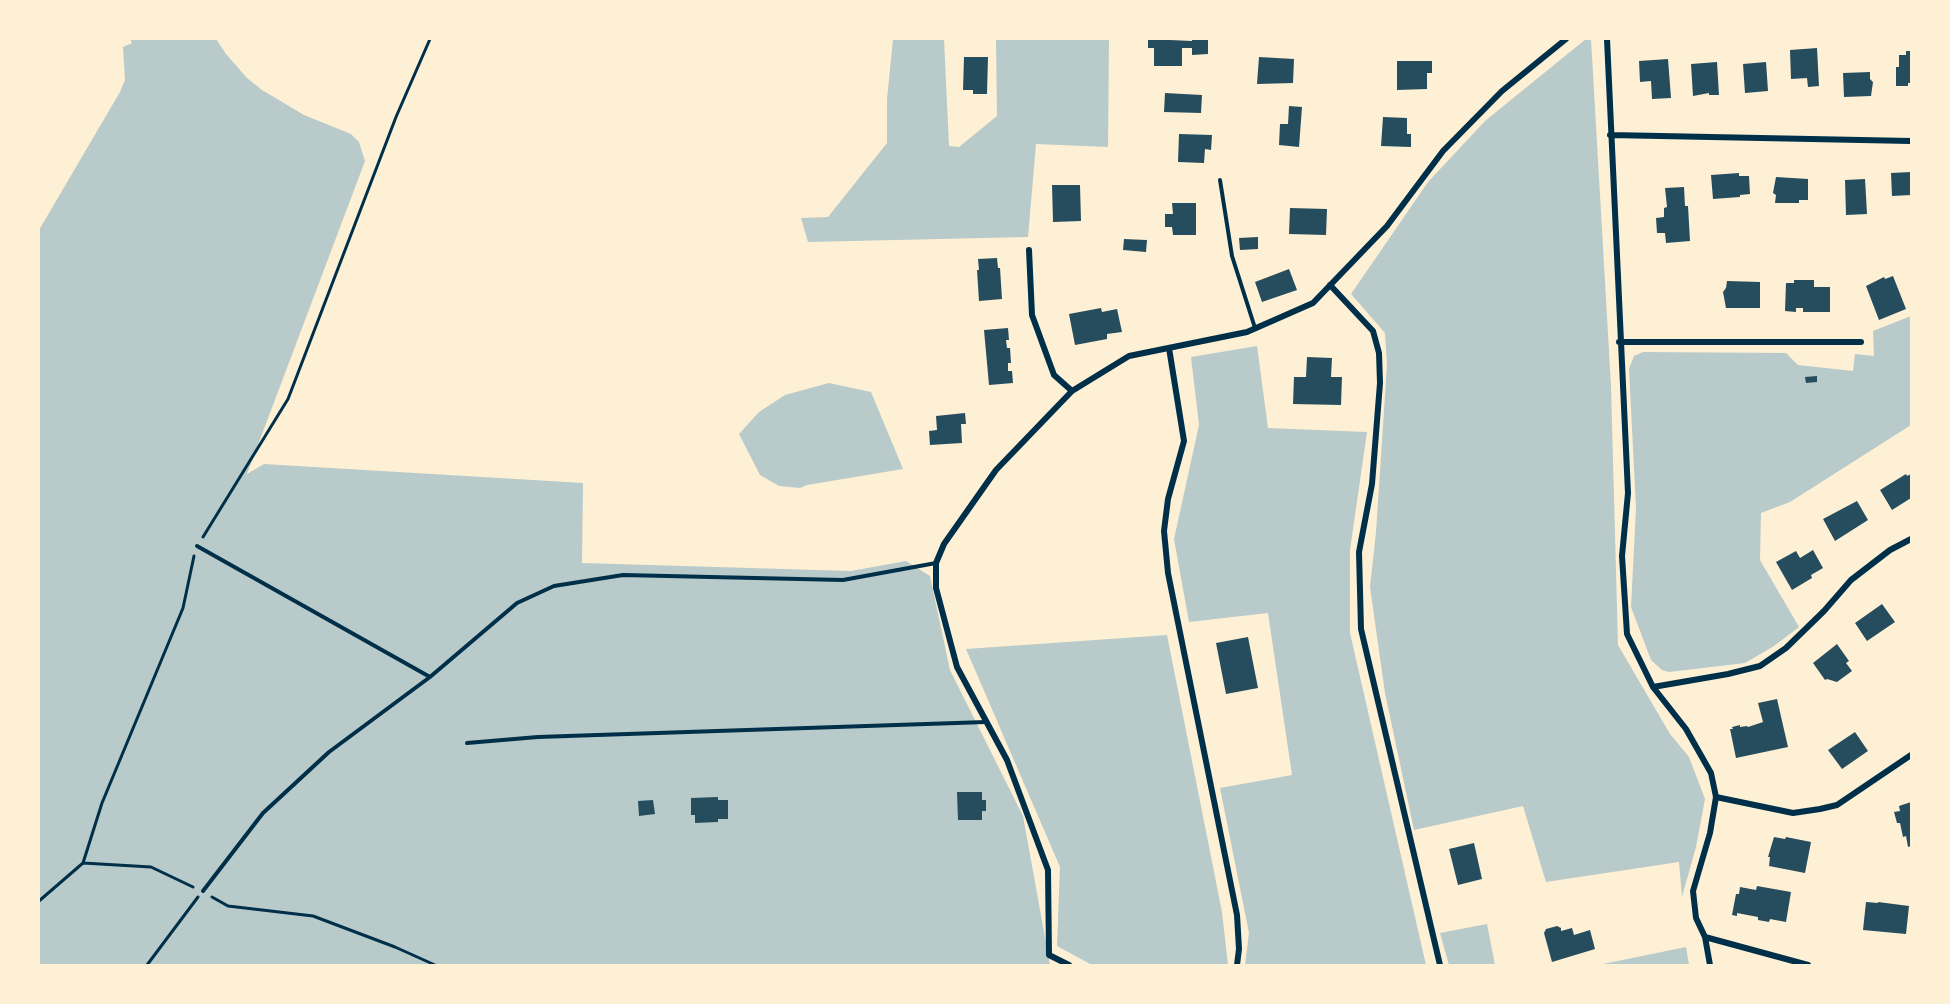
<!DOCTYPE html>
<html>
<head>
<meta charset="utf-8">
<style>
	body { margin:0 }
	#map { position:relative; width:1950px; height:1004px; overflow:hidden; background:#fdf0d5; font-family:Helvetica,sans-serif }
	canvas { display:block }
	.frame { position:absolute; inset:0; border:40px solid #fdf0d5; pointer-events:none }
</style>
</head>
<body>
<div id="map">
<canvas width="1950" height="1004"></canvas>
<div class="frame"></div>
</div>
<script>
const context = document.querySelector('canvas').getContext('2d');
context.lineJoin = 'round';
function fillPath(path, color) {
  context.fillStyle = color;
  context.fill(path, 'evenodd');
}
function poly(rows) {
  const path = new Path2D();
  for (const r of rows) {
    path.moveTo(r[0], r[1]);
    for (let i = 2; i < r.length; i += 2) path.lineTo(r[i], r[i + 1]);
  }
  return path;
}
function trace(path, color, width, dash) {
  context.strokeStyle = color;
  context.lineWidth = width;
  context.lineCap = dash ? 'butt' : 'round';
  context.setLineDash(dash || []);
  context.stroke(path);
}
fillPath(poly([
	[130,39,216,39,226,54,247,78,262,90,304,115,351,134,359,142,365,161,247,474,264,464,583,483,582,563,851,571,906,561,930,576,950,670,1023,816,1050,965,39,965,39,230,120,92,125,80,123,47,132,43],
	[893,39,944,39,949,146,959,147,997,116,996,39,1109,39,1108,147,1036,144,1028,237,808,242,801,218,828,217,887,143,887,99],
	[1586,39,1591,39,1611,386,1618,645,1670,734,1689,757,1705,799,1696,847,1682,897,1679,862,1546,882,1523,806,1414,830,1385,693,1370,587,1376,532,1387,365,1385,333,1351,294,1428,182,1485,121],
	[1911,316,1911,425,1790,502,1761,513,1760,560,1799,627,1774,646,1745,663,1669,672,1662,670,1651,660,1631,607,1636,508,1629,369,1634,356,1643,352,1786,353,1798,365,1853,371,1855,354,1874,356,1873,331],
	[1257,346,1268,428,1367,432,1350,550,1350,633,1426,965,1245,965,1249,933,1220,788,1292,775,1268,613,1189,622,1174,539,1199,425,1191,357],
	[829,383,871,392,903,469,807,485,800,488,779,486,760,475,739,434,759,412,785,395],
	[1167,635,1222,912,1228,965,1092,965,1057,946,1060,867,966,649],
	[1487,924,1495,965,1449,965,1440,933],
	[1686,947,1689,965,1598,965]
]), '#b9caca');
fillPath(poly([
	[1148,39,1192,41,1192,39,1208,39,1208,54,1192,55,1192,48,1182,48,1182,66,1154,66,1154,48,1148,48],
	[1817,48,1819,86,1808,87,1807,78,1791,79,1790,50],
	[1906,51,1911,51,1911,83,1908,83,1908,86,1896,86,1896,67,1899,67,1899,55,1906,55],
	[964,57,988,57,987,94,973,94,973,90,963,90],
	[1259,57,1294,59,1293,83,1257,84],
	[1668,59,1671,98,1652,99,1651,81,1640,82,1639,61],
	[1397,61,1432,61,1432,73,1427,73,1427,89,1397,90],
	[1717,62,1719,95,1709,95,1709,93,1693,96,1691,64],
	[1766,62,1768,91,1745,93,1743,64],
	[1870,72,1870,79,1873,82,1871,96,1844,97,1843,73],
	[1165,93,1202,95,1201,113,1164,112],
	[1289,106,1302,107,1299,147,1279,145,1280,124,1288,124],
	[1383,117,1407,118,1407,134,1411,134,1411,147,1381,146],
	[1179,134,1212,135,1211,150,1205,149,1204,163,1178,162],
	[1911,172,1911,195,1892,196,1891,173],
	[1739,173,1739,176,1749,176,1750,194,1740,195,1740,197,1713,199,1711,175],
	[1776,177,1808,179,1808,200,1799,200,1799,203,1775,203,1776,195,1773,193],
	[1865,179,1867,214,1846,215,1845,180],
	[1052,185,1080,185,1081,221,1053,222],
	[1684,187,1685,206,1688,206,1690,241,1666,243,1665,233,1657,233,1656,218,1664,217,1664,208,1667,207,1665,188],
	[1172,203,1196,203,1196,235,1173,235,1172,227,1165,227,1165,214,1173,214],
	[1290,208,1327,209,1326,235,1289,234],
	[1258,237,1258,249,1240,250,1239,238],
	[1124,239,1147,240,1146,252,1123,250],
	[997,258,998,268,1000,268,1002,299,979,301,977,270,979,270,978,259],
	[1289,269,1297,290,1262,302,1255,282],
	[1893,276,1906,309,1879,320,1866,286,1884,277,1885,279],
	[1794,280,1814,280,1814,287,1830,287,1830,312,1803,312,1803,308,1796,308,1796,312,1785,311,1786,283,1794,283],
	[1727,281,1760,282,1760,308,1726,308,1723,292,1726,288],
	[1101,308,1102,312,1117,309,1122,332,1107,334,1107,339,1075,345,1069,314],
	[1008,328,1009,340,1006,340,1007,348,1010,348,1011,363,1008,363,1008,371,1012,371,1013,383,989,385,984,330],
	[1307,357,1332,358,1331,377,1342,377,1341,405,1293,404,1294,377,1306,377],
	[1817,376,1817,382,1806,383,1805,377],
	[965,413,966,424,961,424,962,443,930,445,929,431,937,430,936,416],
	[1906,474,1907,476,1911,474,1911,498,1892,510,1880,490],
	[1857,501,1868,520,1835,541,1823,519],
	[1813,550,1823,568,1811,575,1812,578,1792,590,1776,562,1796,551,1800,558],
	[1882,604,1895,622,1867,641,1855,623],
	[1248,637,1258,688,1226,694,1216,643],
	[1837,644,1849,661,1846,663,1852,671,1837,682,1827,679,1825,680,1813,663],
	[1777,699,1788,747,1736,758,1730,729,1733,729,1732,727,1740,725,1740,727,1747,726,1748,727,1763,722,1758,703],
	[1855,732,1868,751,1842,769,1828,750],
	[957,792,982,792,982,800,986,800,986,811,982,811,982,820,958,820],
	[718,797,718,800,728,800,728,819,718,819,718,822,695,823,695,815,691,815,691,798],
	[653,800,655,814,639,816,638,801],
	[1911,802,1911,846,1908,847,1906,836,1903,837,1900,823,1897,823,1894,812,1900,811,1899,806],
	[1774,837,1785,839,1786,837,1811,842,1805,873,1769,866,1770,857,1768,857],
	[1474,843,1482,879,1458,885,1449,849],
	[1757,886,1791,892,1786,922,1770,919,1769,922,1758,920,1758,917,1737,913,1737,916,1732,915,1736,894,1739,894,1740,887,1756,890],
	[1866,902,1878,903,1878,902,1909,906,1906,934,1863,930],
	[1557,926,1561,928,1561,931,1572,928,1574,935,1590,930,1595,949,1552,962,1544,933,1546,929]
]), '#264d5e');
trace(poly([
	[203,537,288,399,396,117,430,39],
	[83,863,151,867,193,887],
	[212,897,228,906,313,916,395,947,435,965],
	[39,901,83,863,102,803,183,608,194,556],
	[147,965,198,897]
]), '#003049', 3);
trace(poly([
	[1220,180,1232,256,1255,328],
	[197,546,430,677],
	[467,743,538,737,986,722],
	[203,891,263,813,329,752,430,677,517,603,554,586,623,575,843,580,936,563]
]), '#003049', 4);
trace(poly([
	[1607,39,1628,493,1622,556,1627,634,1653,687,1686,729,1711,773,1716,797,1710,833,1693,891,1696,918,1705,937,1710,965],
	[1610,135,1911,141],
	[1029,250,1032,315,1054,375,1072,391],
	[1330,285,1373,331,1379,353,1380,383,1372,484,1359,552,1361,629,1440,965],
	[1619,342,1861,342],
	[1169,348,1184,441,1168,499,1164,531,1168,573,1237,915,1239,949,1237,965],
	[1653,687,1728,674,1760,666,1786,648,1824,611,1851,580,1890,550,1911,539],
	[1716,797,1793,813,1820,809,1837,805,1911,755],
	[1705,937,1808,965],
	[1069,965,1049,955,1048,870,1007,760,957,667,936,588,936,563,944,544,996,470,1072,391,1129,356,1247,332,1313,303,1387,226,1443,151,1502,91,1566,39]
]), '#003049', 6);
</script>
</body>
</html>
